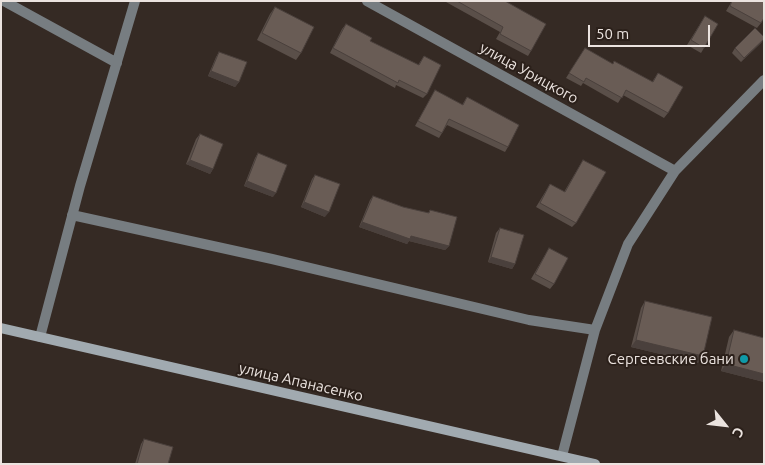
<!DOCTYPE html>
<html>
<head>
<meta charset="utf-8">
<style>
	body { margin:0 }
	#map { position:relative; width:765px; height:465px; overflow:hidden; background:#352a24; font-family:Ubuntu,sans-serif }
	canvas { display:block }
	.frame { position:absolute; inset:0; border:2px solid #ebe3df; pointer-events:none }
	.north { position:absolute; left:700px; top:400px; width:50px; height:50px; -webkit-text-stroke:4px #2b201a; paint-order:stroke; rotate:119deg; font-size:14px; font-weight:700; line-height:20px; text-align:center; color:#ebe3df }
	.north::after { content:''; display:block; margin:auto; width:18px; height:22px; background:#ebe3df; clip-path:polygon(50% 0,100% 100%,50% 72%,0 100%) }
	.scale { position:absolute; left:588px; top:25px; width:122px; height:22px; box-sizing:border-box; border:2px solid #ebe3df; border-top:0; padding-left:6px; font-size:15px; line-height:18px; white-space:nowrap; color:#ebe3df; -webkit-text-stroke:4px #2b201a; paint-order:stroke }
</style>
</head>
<body>
<div id="map">
<canvas width="765" height="465"></canvas>
<div class="frame"></div>
<div class="north">С</div>
<div class="scale">50 m</div>
</div>
<script>
const context = document.querySelector('canvas').getContext('2d');
context.lineJoin = 'round';
function poly(rows) {
  const path = new Path2D();
  for (const r of rows) {
    path.moveTo(r[0], r[1]);
    for (let i = 2; i < r.length; i += 2) path.lineTo(r[i], r[i + 1]);
  }
  return path;
}
function trace(path, color, width, dash) {
  context.strokeStyle = color;
  context.lineWidth = width;
  context.lineCap = dash ? 'butt' : 'round';
  context.setLineDash(dash || []);
  context.stroke(path);
}
function fillPath(path, color) {
  context.fillStyle = color;
  context.fill(path, 'evenodd');
}
function drawText(font, color, halo, rows, align = 'center') {
  context.font = font + ' Ubuntu,sans-serif';
  context.lineWidth = 4;
  context.setLineDash([]);
  context.textBaseline = 'middle';
  context.strokeStyle = halo;
  context.fillStyle = color;
  for (const [text, x, y, turn = 0] of rows) {
    context.save();
    context.translate(x, y);
    context.rotate((+turn || 0) * Math.PI / 180);
    context.textAlign = isNaN(turn) ? turn : align;
    if (halo) context.strokeText(text, 0, 0);
    context.fillText(text, 0, 0);
    context.restore();
  }
}
trace(poly([
	[4,1,117,63],
	[367,1,675,171],
	[72,215,272,259,529,320,595,330],
	[40,337,80,186,135,1],
	[562,456,595,330,628,244,675,171,764,80]
]), '#777d81', 10);
trace(poly([
	[1,328,595,464]
]), '#a1aab0', 10);
fillPath(poly([
	[447,1,505,1,531,51,528,56,496,39,500,32,446,2],
	[732,1,764,1,761,23,757,28,726,11],
	[275,7,301,53,296,60,257,40,270,14],
	[705,16,704,48,701,53,687,45],
	[346,24,370,41,418,65,424,56,427,94,423,98,396,85,395,88,330,53,342,29],
	[764,39,761,43,741,62,732,53,735,48],
	[585,48,612,64,652,82,658,73,668,113,664,118,623,95,618,103,583,83,581,86,566,78],
	[219,52,239,82,235,87,208,76,216,57],
	[435,90,462,105,467,97,508,147,505,152,447,125,439,138,415,126],
	[200,134,213,169,210,174,186,164,196,139],
	[258,153,273,197,244,186,255,158],
	[583,160,576,223,572,227,536,207,550,184,564,192],
	[315,175,325,217,301,207,312,179],
	[373,196,403,207,428,213,430,210,449,246,445,250,409,241,407,244,359,227,370,200],
	[500,228,515,264,512,269,488,262,496,233],
	[549,248,554,284,550,289,531,279],
	[645,301,698,363,631,347,641,308],
	[734,330,764,338,764,382,721,371,729,337],
	[144,439,168,464,135,464,141,444]
]), '#5a4f49');
fillPath(poly([
	[764,39,761,43,741,62,744,58],
	[211,71,239,82,235,87,208,76],
	[190,160,213,169,210,174,186,164],
	[247,181,276,193,273,197,244,186],
	[304,202,329,212,325,217,301,207],
	[362,222,411,236,449,246,445,250,409,241,407,244,359,227],
	[491,257,515,264,512,269,488,262],
	[636,340,703,356,698,363,631,347],
	[726,364,764,374,764,382,721,371]
]), '#4a403c');
const building = poly([
	[457,1,505,1,546,24,531,51,500,34,503,27,457,1],
	[732,1,764,1,764,18,761,23,730,6,732,1],
	[275,7,314,27,301,53,262,33,275,7],
	[705,16,718,24,704,48,691,40,705,16],
	[346,24,372,38,370,41,419,65,424,56,441,65,427,94,399,80,398,83,333,48,346,24],
	[755,28,764,37,764,39,744,58,735,48,755,28],
	[585,48,613,64,614,61,653,82,658,73,683,87,668,113,626,90,622,98,586,78,584,82,569,73,585,48],
	[219,52,247,62,239,82,211,71,219,52],
	[435,90,463,105,467,97,519,125,508,147,449,119,442,133,418,121,435,90],
	[200,134,223,144,213,169,190,160,200,134],
	[258,153,287,165,276,193,247,181,258,153],
	[583,160,606,172,576,223,540,203,550,184,565,192,583,160],
	[315,175,340,184,329,212,304,202,315,175],
	[373,196,403,207,429,213,430,210,457,217,449,246,411,236,410,239,362,222,373,196],
	[500,228,524,235,515,264,491,257,500,228],
	[549,248,568,258,554,284,535,274,549,248],
	[645,301,712,317,703,356,636,340,645,301],
	[734,330,764,338,764,374,726,364,734,330],
	[144,439,173,447,168,464,137,464,144,439]
]);
fillPath(building, '#695c55');
trace(building, '#4a403c', 1);
for (const [x, y, r, color] of [
	[744,359,5,"#0f9aa8"]
]) {
  const dot = new Path2D();
  dot.arc(x, y, r, 0, 2 * Math.PI);
  context.fillStyle = color;
  context.fill(dot);
  trace(dot, '#2b201a', 2);
}
drawText('15px', '#ebe3df', '#2b201a', [
	["улица Урицкого",529,73,29],
	["улица Апанасенко",301,382,13]
]);
drawText('15px', '#ebe3df', '#2b201a', [
	["Сергеевские бани",734,359]
], 'right');
</script>
</body>
</html>
